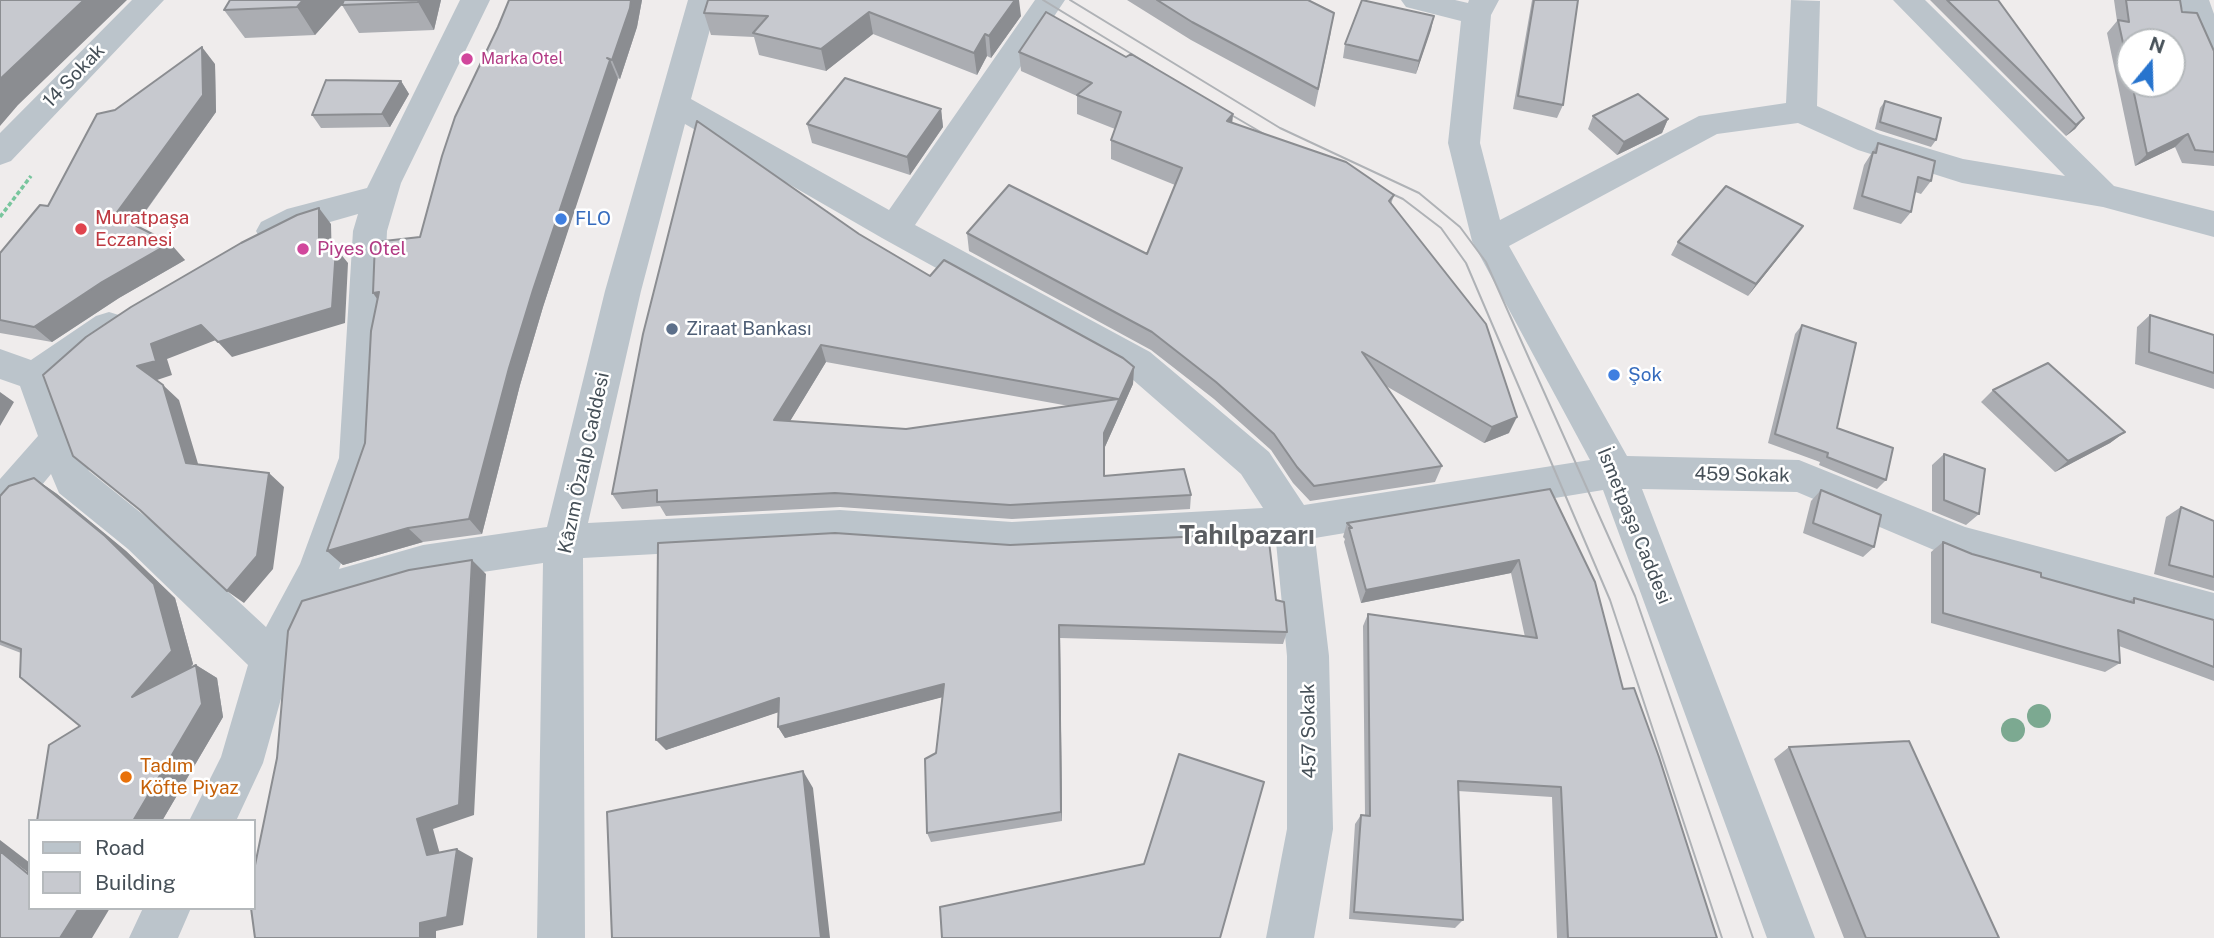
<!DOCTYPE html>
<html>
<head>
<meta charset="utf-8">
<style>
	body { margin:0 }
	#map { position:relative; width:2214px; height:938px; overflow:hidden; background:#efecec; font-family:"Public Sans",sans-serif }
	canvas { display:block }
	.legend { position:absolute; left:28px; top:819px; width:228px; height:91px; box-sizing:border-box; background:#fff; border:2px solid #b5b9bc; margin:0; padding:9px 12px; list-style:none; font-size:21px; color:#465058 }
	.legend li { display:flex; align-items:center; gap:14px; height:35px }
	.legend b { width:35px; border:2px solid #b5b9bc }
	.north { position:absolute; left:2116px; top:28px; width:70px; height:70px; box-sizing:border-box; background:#fff; border:2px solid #b5b9bc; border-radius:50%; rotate:19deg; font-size:19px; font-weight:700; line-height:28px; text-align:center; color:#465058 }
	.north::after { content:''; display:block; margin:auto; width:24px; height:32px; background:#2774ce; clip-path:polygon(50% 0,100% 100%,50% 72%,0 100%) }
</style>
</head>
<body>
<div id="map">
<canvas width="2214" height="938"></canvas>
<ul class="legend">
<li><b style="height:9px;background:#bbc4cb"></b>Road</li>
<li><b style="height:19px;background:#c7c9cf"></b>Building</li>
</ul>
<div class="north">N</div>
</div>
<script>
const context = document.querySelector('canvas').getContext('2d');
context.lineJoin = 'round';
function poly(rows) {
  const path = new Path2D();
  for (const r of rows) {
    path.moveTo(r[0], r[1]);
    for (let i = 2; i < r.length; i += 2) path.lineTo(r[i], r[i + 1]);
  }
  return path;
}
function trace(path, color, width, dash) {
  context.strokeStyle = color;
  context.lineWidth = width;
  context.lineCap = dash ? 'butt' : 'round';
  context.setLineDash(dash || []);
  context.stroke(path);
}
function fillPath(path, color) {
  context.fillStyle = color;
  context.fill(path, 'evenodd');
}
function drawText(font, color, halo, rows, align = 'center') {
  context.font = font + ' "Public Sans",sans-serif';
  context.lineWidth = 5;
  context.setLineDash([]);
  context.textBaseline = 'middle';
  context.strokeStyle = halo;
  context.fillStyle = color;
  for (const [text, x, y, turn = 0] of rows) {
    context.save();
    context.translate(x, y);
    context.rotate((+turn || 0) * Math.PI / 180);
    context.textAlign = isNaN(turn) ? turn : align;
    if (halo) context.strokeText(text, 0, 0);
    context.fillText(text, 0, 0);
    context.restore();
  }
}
trace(poly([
	[0,217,31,176]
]), '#78c59d', 3.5, [4.5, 2.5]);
fillPath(poly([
	[132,0,164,0,11,161,0,165,0,133,132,0],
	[460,0,490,0,401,183,387,231,377,458,339,569,423,545,547,527,605,291,688,0,718,0,691,99,889,210,1035,0,1065,0,915,225,1150,352,1269,452,1304,505,1590,460,1472,241,1448,143,1461,21,1406,7,1401,0,1455,0,1468,3,1469,0,1499,0,1491,15,1480,143,1500,220,1699,116,1786,103,1791,0,1820,1,1817,106,1880,134,1963,159,2065,176,1893,0,1925,0,2114,186,2214,211,2214,237,2103,207,1962,183,1858,150,1798,123,1717,134,1509,246,1627,456,1799,460,1965,527,2214,593,2214,631,1960,561,1797,492,1642,489,1815,938,1767,938,1603,490,1315,538,1329,656,1333,829,1314,938,1266,938,1287,829,1287,656,1276,542,1012,556,840,544,583,558,585,938,537,938,543,563,423,581,317,612,291,663,263,763,236,821,189,821,221,757,248,665,128,549,59,493,51,474,14,519,0,524,0,479,38,436,20,386,0,379,0,349,31,360,96,316,109,312,122,316,127,326,122,336,55,381,89,471,156,525,266,627,300,564,339,458,353,231,358,214,309,228,273,244,261,240,256,231,261,222,287,209,367,188,460,0],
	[685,124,882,238,1124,372,1241,474,1263,508,1012,522,840,510,588,523,641,291,685,124],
	[2179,0,2209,0,2214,14,2214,66,2203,63,2199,56,2179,0],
	[143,908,191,908,178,938,129,938,143,908]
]), '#bbc4cb');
trace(poly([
	[1043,0,1153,67],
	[1070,0,1280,128,1419,193,1460,227,1486,262,1635,596,1753,938],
	[1216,106,1276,141],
	[1375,186,1403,199,1441,228,1466,263,1610,600,1722,938]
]), '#afb2b6', 2);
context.fillStyle = '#7ca991';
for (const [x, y] of [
	[2039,716],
	[2013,730]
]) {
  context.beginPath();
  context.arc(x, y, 12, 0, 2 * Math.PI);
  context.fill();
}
fillPath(poly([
	[230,0,441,0,434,30,359,33,342,5,315,35,245,38,224,10],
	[509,0,642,0,637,27,620,79,617,78,543,307,520,385,482,534,423,542,343,565,327,551,365,443,377,299,373,293,420,237],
	[708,0,1021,16,991,58,987,56,977,75,873,34,826,71,759,55,754,37,711,35,704,13],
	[1127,0,1308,0,1331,32,1315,107,1191,40],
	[1532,0,1578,0,1563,105,1557,118,1513,109],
	[1930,0,1998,0,2084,118,2075,129,2066,136],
	[2114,0,2180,0,2182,12,2214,51,2214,166,2182,163,2175,147,2135,166,2107,33,2117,21],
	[2130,42,2172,84,2130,84],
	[1434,16,1416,74,1343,58,1345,44],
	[1019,52,1126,57,1233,114,1232,123,1394,195,1391,204,1509,433,1484,443,1386,386,1442,466,1435,482,1310,501,1293,483,1271,450,1214,399,1151,350,969,251,967,233,1147,254,1175,185,1111,159,1111,140,1115,129,1077,114,1077,96,1021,71],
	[215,64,216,112,136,225,185,260,119,298,52,342,0,333,0,253,48,206,115,110],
	[401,81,409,94,390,127,321,128,312,115],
	[1885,101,1936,140,1931,147,1875,129,1880,108],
	[941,109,943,127,910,175,812,143,807,124],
	[1593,116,1668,119,1662,133,1617,155,1588,129],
	[1878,143,1931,181,1921,194,1915,192,1911,212,1901,224,1853,209,1864,165],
	[859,234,930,276,1134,367,1133,384,1104,449,1104,476,1191,495,1190,509,1012,519,840,507,666,516,660,506,622,509,612,494],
	[826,362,1069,406,906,429,790,421],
	[1794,238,1748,296,1671,255,1678,242],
	[2150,315,2214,335,2214,389,2135,364,2137,327],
	[1802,325,1837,428,1886,480,1877,489,1819,465,1820,462,1768,443,1795,334],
	[1993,390,2125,432,2110,443,2055,472,1981,402],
	[1944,454,1979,514,1966,525,1932,511,1932,465],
	[34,478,57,494,126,551,175,598,193,664,189,669,196,665,217,678,223,717,162,821,37,821,80,726,21,653,0,645,0,496],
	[1550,489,1623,689,1717,938,1557,938,1552,797,1458,791,1463,920,1455,928,1349,919,1355,824,1361,815,1365,815,1363,626,1368,614,1525,637,1511,573,1361,603,1344,542,1345,539,1343,537,1347,523],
	[1821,490,1874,547,1863,557,1803,533,1811,501],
	[2181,507,2214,521,2214,591,2154,574,2166,517],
	[1943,542,1972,554,2041,577,2129,601,2134,598,2214,620,2214,681,2119,646,2120,663,2105,672,1931,623,1931,552],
	[658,543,1276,600,1287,632,1283,644,1060,638,1062,821,931,842,927,833,942,697,785,738,778,727,778,712,666,750],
	[1789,747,1999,938,1844,938,1774,759]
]), '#abadb2');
fillPath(poly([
	[84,0,127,0,18,105,0,126,0,79],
	[303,0,346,0,315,35,297,7],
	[419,0,441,0,434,30,418,2],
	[631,0,642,0,637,27,620,79,612,60],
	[1011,0,1019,0,1021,16,991,58,989,36],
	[869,12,873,34,826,71,821,49],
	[1434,16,1431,30,1416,74,1419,61],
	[985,34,987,56,977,75,974,53],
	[202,47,215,64,216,112,131,231,115,215],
	[610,60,618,79,543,307,520,385,482,534,469,519,509,368,533,290],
	[401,81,409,94,390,127,382,114],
	[941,109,943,127,910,175,907,157],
	[1233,114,1231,133,1227,121],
	[2084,118,2075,129,2066,136,2076,125],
	[1668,119,1662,133,1617,155,1624,142],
	[2188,134,2175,147,2135,166,2147,154],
	[319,208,331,224,332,265,319,249],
	[1803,226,1794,238,1748,296,1756,284],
	[170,243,185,260,119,298,52,342,34,327,102,282],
	[336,248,348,263,345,323,232,357,218,342],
	[379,292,386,311,373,293],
	[201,325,216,340,167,359,172,375,154,381,137,366,151,344],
	[821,345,826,362,781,436,774,420],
	[1134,367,1133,384,1104,449,1104,433],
	[163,385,179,400,202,477,186,463],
	[0,392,14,402,0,426],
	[1517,417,1509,433,1484,443,1492,427],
	[2125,432,2110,443,2055,472,2068,461],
	[269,473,284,487,273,569,244,603,227,591],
	[34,478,57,494,126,551,175,598,193,664,154,710,132,697],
	[408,528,423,542,343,565,327,551],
	[472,560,486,574,474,815,433,829,443,865,427,855,417,819],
	[1519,560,1511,573,1361,603,1366,590],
	[1059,625,1060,638,1062,821,1061,812],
	[196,665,217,678,223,717,162,821,133,821],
	[944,684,947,696,785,738,778,727],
	[779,698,785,710,666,750,656,740],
	[803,771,813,788,830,938,821,938],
	[0,840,30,863,30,874,0,851],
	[457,849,473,858,463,925,436,931,436,938,420,938,420,923],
	[79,908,110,908,92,938,60,938]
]), '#8b8d91');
const building = poly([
	[0,0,84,0,0,79,0,0],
	[230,0,303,0,297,7,224,10,230,0],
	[344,0,419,0,418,2,342,5,344,0],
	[509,0,631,0,630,8,612,60,607,58,610,60,533,290,509,368,469,519,408,528,327,551,365,443,371,331,379,292,373,293,375,242,420,237,442,156,455,117,498,27,509,0],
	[708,0,1015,0,989,36,985,34,974,53,869,12,821,49,753,33,768,16,704,13,708,0],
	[1157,0,1308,0,1334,13,1318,89,1192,22,1157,0],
	[1362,0,1434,16,1419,61,1345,44,1362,0],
	[1534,0,1578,0,1563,105,1518,96,1534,0],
	[1947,0,1998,0,2084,118,2076,125,1947,0],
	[2126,0,2180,0,2182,12,2197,13,2214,51,2214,152,2195,150,2188,134,2147,154,2132,84,2172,84,2172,42,2130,42,2130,75,2118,20,2129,22,2126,0],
	[1046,12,1126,57,1131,54,1233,114,1227,121,1346,162,1394,195,1389,201,1486,324,1517,417,1492,427,1362,352,1442,466,1314,486,1297,467,1274,434,1216,382,1152,332,967,233,1009,185,1147,254,1182,168,1111,140,1121,112,1077,95,1092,83,1019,52,1046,12],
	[202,47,203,95,115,215,170,243,102,282,34,327,0,320,0,253,40,205,48,206,97,114,115,110,202,47],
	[845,78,941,109,907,157,807,124,845,78],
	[326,80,401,81,382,114,312,115,326,80],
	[1638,94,1668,119,1624,142,1593,116,1638,94],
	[1885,101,1941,118,1936,140,1880,122,1885,101],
	[697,121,859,234,930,276,944,260,1123,358,1134,367,1104,433,1104,476,1184,469,1191,495,1010,505,835,493,657,502,657,490,612,494,643,334,697,121],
	[821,345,1118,399,906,429,774,420,821,345],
	[1878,143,1935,161,1931,181,1918,177,1911,212,1862,196,1873,152,1876,153,1878,143],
	[1726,186,1803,226,1756,284,1678,242,1726,186],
	[319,208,319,249,336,248,332,308,218,342,201,325,151,344,156,361,137,366,163,385,186,463,269,473,257,556,227,591,140,510,73,456,43,375,86,337,131,307,241,243,297,215,319,208],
	[2150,315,2214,335,2214,373,2149,352,2150,315],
	[1802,325,1856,343,1837,428,1893,448,1886,480,1827,457,1828,453,1775,434,1802,325],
	[2048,363,2125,432,2068,461,1993,390,2048,363],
	[1944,454,1985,469,1979,514,1944,500,1944,454],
	[34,478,105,536,154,584,172,651,132,697,196,665,202,704,133,821,37,821,49,745,80,726,20,677,21,649,0,641,0,496,9,486,34,478],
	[1550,489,1595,582,1623,689,1634,688,1659,757,1717,938,1568,938,1561,787,1458,781,1463,920,1354,912,1361,815,1370,816,1368,614,1537,638,1519,560,1366,590,1349,528,1352,528,1347,523,1550,489],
	[1821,490,1881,515,1874,547,1813,523,1821,490],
	[2181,507,2214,521,2214,577,2169,565,2181,507],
	[835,533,1010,545,1268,533,1276,600,1284,602,1287,632,1059,625,1061,812,927,833,925,759,936,753,944,684,778,727,779,698,656,740,658,543,835,533],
	[1943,542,1972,554,2041,573,2041,577,2134,603,2134,598,2214,620,2214,667,2118,630,2120,663,1943,613,1943,542],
	[472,560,459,805,417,819,427,855,457,849,447,917,420,923,420,938,255,938,251,908,254,908,254,870,277,758,288,631,302,601,409,570,472,560],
	[1909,741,1999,938,1866,938,1789,747,1909,741],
	[1179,754,1264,782,1220,938,942,938,940,907,1144,864,1179,754],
	[803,771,821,938,612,938,607,812,803,771],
	[0,851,28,874,30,865,30,908,79,908,60,938,0,938,0,851]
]);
fillPath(building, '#c7c9cf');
trace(building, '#8b8d91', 2);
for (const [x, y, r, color] of [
	[467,59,7,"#d1479c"],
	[561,219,7,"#3f7fe0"],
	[81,229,7,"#e0444e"],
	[303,249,7,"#d1479c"],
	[672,329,7,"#5c6f8a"],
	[1614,375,7,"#3f7fe0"],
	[126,777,7,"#e8710a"]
]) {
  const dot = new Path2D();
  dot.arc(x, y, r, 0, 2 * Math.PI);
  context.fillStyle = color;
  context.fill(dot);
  trace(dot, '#fff', 2.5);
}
drawText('16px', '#b23c85', '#fff', [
	["Marka Otel",481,59]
], 'left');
drawText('19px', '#465058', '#fff', [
	["14 Sokak",74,76,-46],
	["Kâzım Özalp Caddesi",584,463,-78],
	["459 Sokak",1742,475,1],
	["İsmetpaşa Caddesi",1634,526,68],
	["457 Sokak",1309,731,-91]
]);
drawText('19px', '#be3a42', '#fff', [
	["Muratpaşa",95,218],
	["Eczanesi",95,240]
], 'left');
drawText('19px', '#366cbe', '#fff', [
	["FLO",575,219],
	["Şok",1628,375]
], 'left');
drawText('19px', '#b23c85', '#fff', [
	["Piyes Otel",317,249]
], 'left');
drawText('19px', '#4e5e75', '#fff', [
	["Ziraat Bankası",686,329]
], 'left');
drawText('19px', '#c56008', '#fff', [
	["Tadım",140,766],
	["Köfte Piyaz",140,788]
], 'left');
drawText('bold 26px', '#5a5d61', '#fff', [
	["Tahılpazarı",1247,536]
]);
</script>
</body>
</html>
